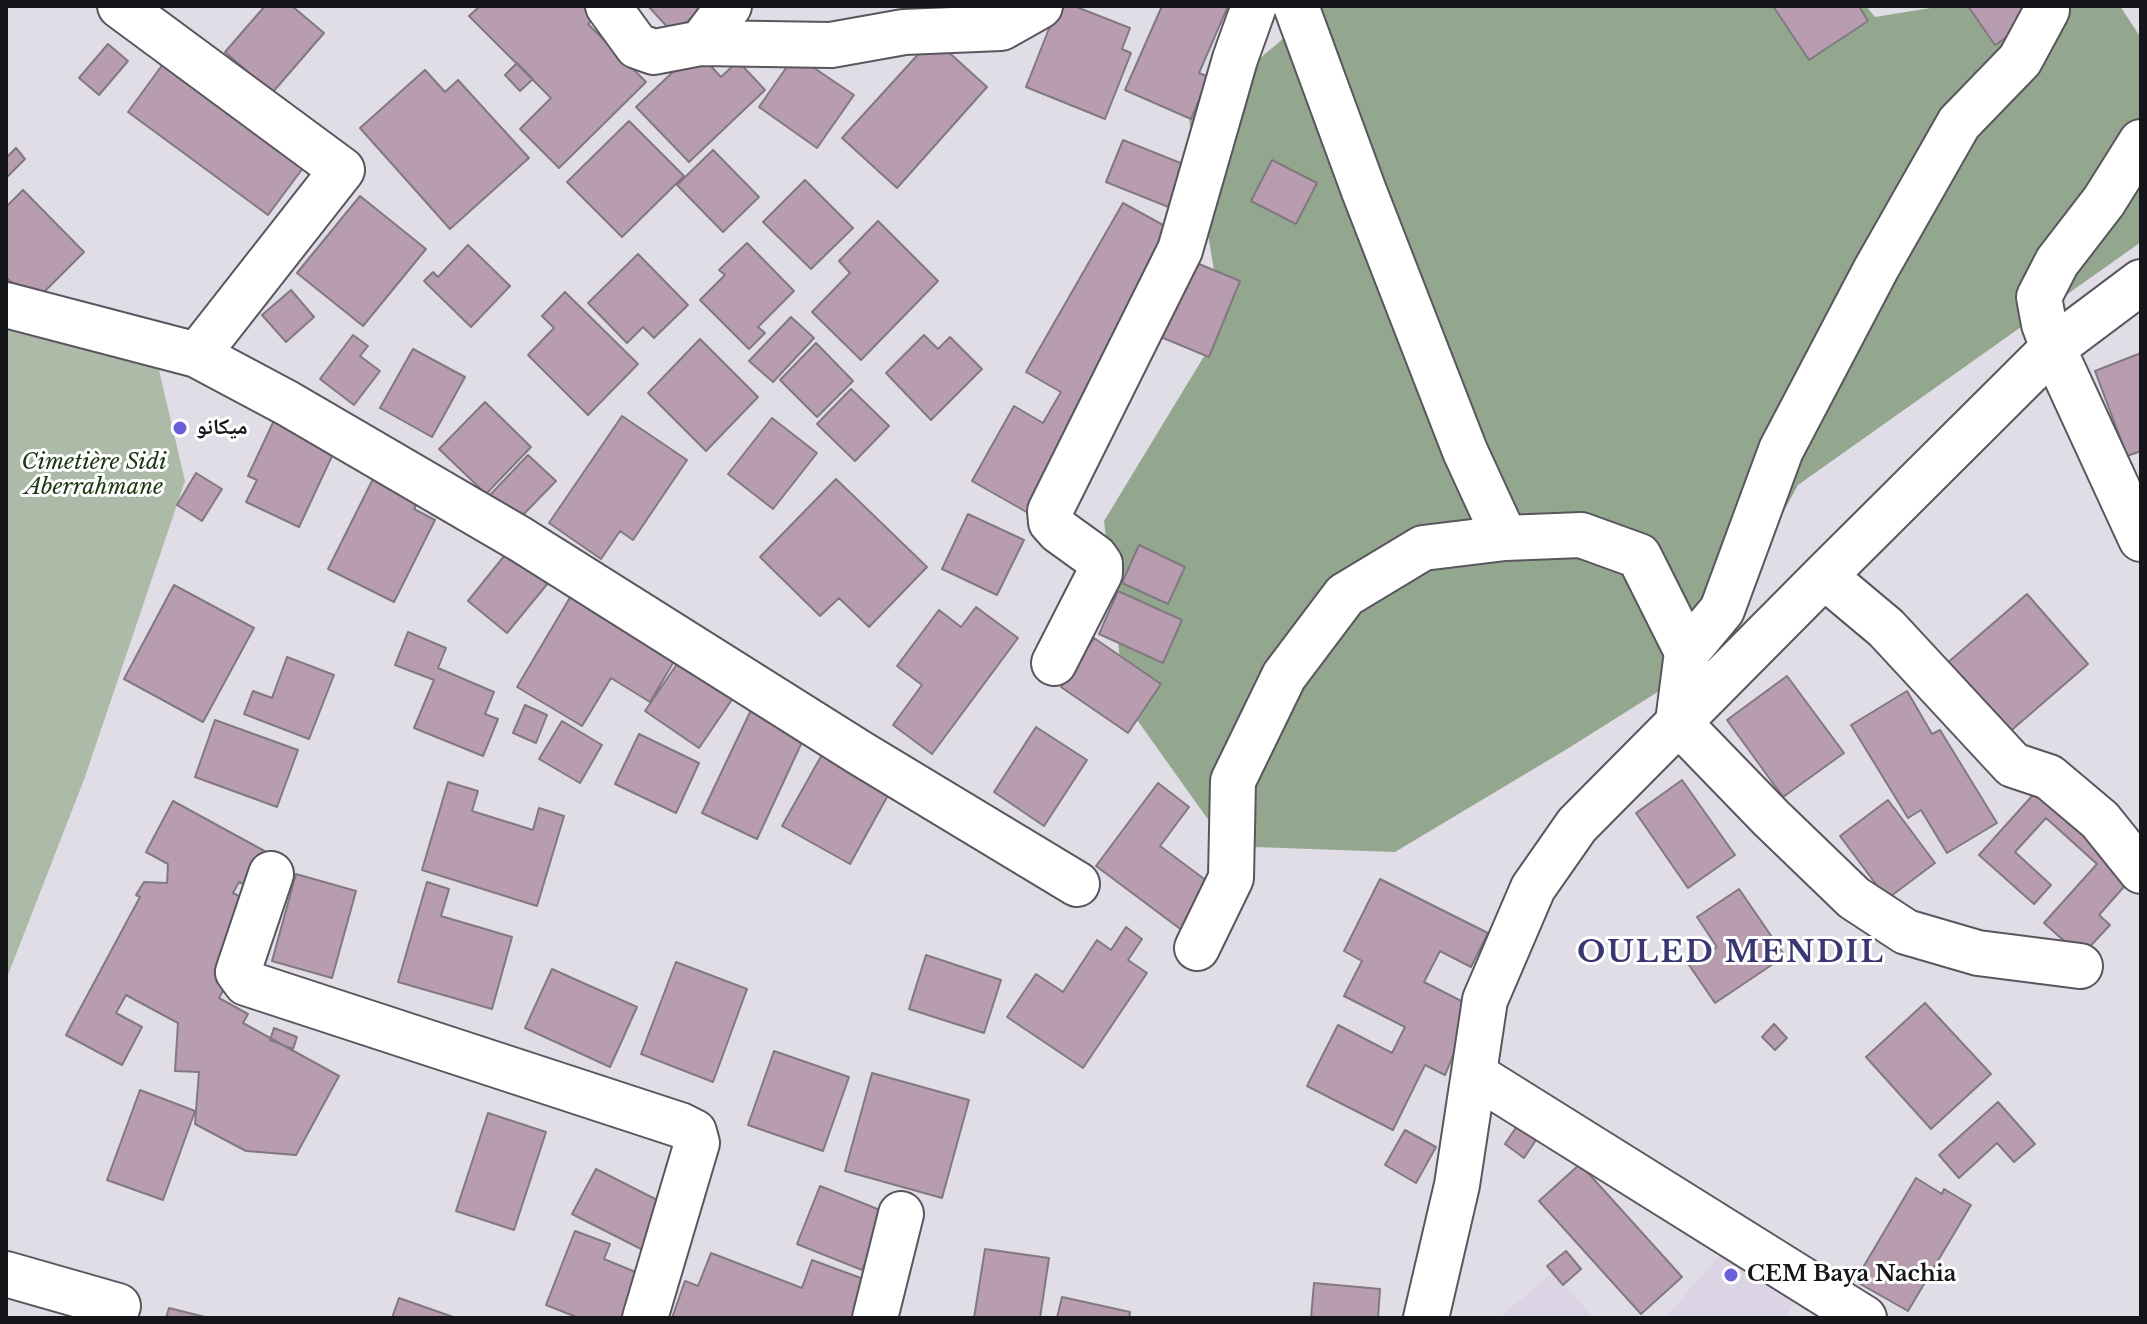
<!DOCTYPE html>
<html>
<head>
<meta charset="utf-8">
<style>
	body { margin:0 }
	#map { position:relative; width:2147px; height:1324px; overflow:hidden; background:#e0dde6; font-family:"Libre Baskerville",serif }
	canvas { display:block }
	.frame { position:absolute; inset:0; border:8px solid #161519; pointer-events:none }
</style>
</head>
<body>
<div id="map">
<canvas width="2147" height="1324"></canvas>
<div class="frame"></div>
</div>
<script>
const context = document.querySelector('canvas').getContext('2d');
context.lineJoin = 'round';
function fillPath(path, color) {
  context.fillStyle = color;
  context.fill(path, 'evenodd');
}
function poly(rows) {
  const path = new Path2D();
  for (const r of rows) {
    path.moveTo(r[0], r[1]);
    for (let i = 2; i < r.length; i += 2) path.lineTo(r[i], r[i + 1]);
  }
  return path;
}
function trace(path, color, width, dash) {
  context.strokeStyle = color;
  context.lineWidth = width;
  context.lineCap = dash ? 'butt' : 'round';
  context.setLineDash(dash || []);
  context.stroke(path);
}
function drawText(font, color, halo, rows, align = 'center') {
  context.font = font + ' "Libre Baskerville","Noto Naskh Arabic",serif';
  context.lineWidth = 6;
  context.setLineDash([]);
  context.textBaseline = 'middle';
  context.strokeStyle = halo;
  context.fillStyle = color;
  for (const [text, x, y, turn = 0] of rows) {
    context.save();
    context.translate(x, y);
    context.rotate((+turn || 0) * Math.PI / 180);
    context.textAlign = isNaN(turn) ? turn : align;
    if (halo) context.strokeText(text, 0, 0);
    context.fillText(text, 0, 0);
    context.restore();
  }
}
fillPath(poly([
	[1724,1250,1795,1300,1786,1318,1665,1318],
	[1553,1272,1594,1318,1499,1318]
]), '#dad4e5');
fillPath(poly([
	[6,323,158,366,185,481,85,777,6,980]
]), '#acbaa8');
fillPath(poly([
	[1308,6,1866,6,1875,17,1943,6,2120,6,2141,38,2141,242,1798,485,1699,666,1567,749,1395,852,1227,846,1125,703,1104,521,1223,325,1189,119,1299,25]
]), '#93a78e');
const building = poly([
	[265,6,292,6,324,33,272,93,225,52,265,6],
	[480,6,606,6,588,24,646,82,559,168,520,129,551,98,469,16,480,6],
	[648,6,704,6,674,34,648,6],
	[1058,6,1074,6,1130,28,1122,49,1131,53,1105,119,1026,87,1058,6],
	[1162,6,1228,6,1199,73,1209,77,1191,119,1125,90,1162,6],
	[1773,6,1859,6,1868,21,1809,60,1773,6],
	[1968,6,2037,6,2041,13,1995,45,1968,6],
	[933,38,987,87,897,188,842,138,933,38],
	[108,44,128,61,99,95,79,78,108,44],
	[696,50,721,77,738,61,765,90,689,162,636,107,696,50],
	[795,55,854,95,817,148,759,107,795,55],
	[517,63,533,79,520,91,505,75,517,63],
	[163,64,303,168,268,215,128,112,163,64],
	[425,70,445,92,458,80,529,158,450,229,360,128,425,70],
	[629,121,684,176,622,237,567,182,629,121],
	[1123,140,1193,168,1176,210,1106,182,1123,140],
	[16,148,25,159,6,178,6,158,16,148],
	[713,150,759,197,723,232,677,185,713,150],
	[1272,160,1317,183,1296,224,1251,201,1272,160],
	[805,180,853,228,811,269,763,222,805,180],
	[23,190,84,252,32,304,6,277,6,207,23,190],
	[360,196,426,249,363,326,297,273,360,196],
	[1123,203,1172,230,1030,514,972,481,1014,406,1043,423,1061,392,1026,372,1123,203],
	[878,221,938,281,861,360,812,312,850,273,839,261,878,221],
	[747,243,794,291,758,327,765,333,749,349,700,300,725,275,719,270,747,243],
	[468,245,510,286,471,327,424,281,433,272,438,277,468,245],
	[638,254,688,305,654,338,643,327,627,343,588,303,638,254],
	[1187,259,1240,281,1209,357,1156,335,1187,259],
	[291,290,314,317,286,342,262,315,291,290],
	[565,292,638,364,588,415,528,355,554,328,542,316,565,292],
	[791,317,814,338,773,382,749,361,791,317],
	[353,335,368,346,360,356,380,371,354,405,320,379,353,335],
	[924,335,938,349,950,337,982,369,931,420,886,373,924,335],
	[700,339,758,397,706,451,648,393,700,339],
	[816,343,853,381,817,417,780,380,816,343],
	[413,349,465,377,432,437,380,408,413,349],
	[2141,353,2141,451,2127,456,2095,371,2141,353],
	[851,389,889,426,855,461,817,424,851,389],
	[485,402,531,447,486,494,439,449,485,402],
	[278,412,339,441,299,527,246,502,257,480,248,476,278,412],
	[622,416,687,460,633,540,620,531,601,559,549,523,622,416],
	[772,418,817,453,773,509,728,474,772,418],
	[528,455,556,481,516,522,489,496,528,455],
	[377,471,422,494,414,509,435,520,394,602,328,569,377,471],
	[196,473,222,489,202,521,177,505,196,473],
	[836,479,927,567,869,627,839,598,820,616,760,557,836,479],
	[968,514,1024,540,997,595,942,569,968,514],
	[513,545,553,577,507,633,468,601,513,545],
	[1139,545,1185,567,1168,604,1122,583,1139,545],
	[581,579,686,641,650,702,611,678,582,726,517,687,581,579],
	[174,585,254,628,203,722,124,679,174,585],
	[1118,591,1182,620,1163,663,1099,634,1118,591],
	[2027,594,2088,664,2006,735,1945,665,2027,594],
	[976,607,1018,638,932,754,893,725,922,685,897,666,939,610,961,627,976,607],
	[408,632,446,648,438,668,494,692,485,714,498,719,483,756,414,728,434,680,395,665,408,632],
	[1094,638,1161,684,1128,733,1061,687,1094,638],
	[692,642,746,679,699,748,645,711,692,642],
	[287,657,334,675,309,739,244,714,253,691,272,698,287,657],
	[1787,676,1844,753,1783,797,1727,720,1787,676],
	[762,687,816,712,757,839,702,813,762,687],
	[1907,691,1932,734,1940,730,1997,823,1947,853,1921,810,1908,818,1851,725,1907,691],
	[525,705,547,715,536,743,513,733,525,705],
	[215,720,298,750,277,807,195,777,215,720],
	[562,721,602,745,580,783,539,759,562,721],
	[1036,727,1087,760,1044,826,994,792,1036,727],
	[639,734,699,763,676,813,615,784,639,734],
	[824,751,892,788,850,864,782,826,824,751],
	[1682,780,1735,855,1688,888,1636,813,1682,780],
	[448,782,478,791,472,811,533,830,539,808,564,816,537,906,422,870,448,782],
	[1158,783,1189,807,1160,846,1215,887,1183,931,1096,866,1158,783],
	[2041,786,2137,872,2099,915,2110,925,2081,956,2044,923,2097,864,2046,818,2015,852,2051,885,2034,904,1979,855,2041,786],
	[1888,800,1935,863,1887,899,1840,836,1888,800],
	[173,801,270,854,251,888,239,882,233,893,266,910,219,998,248,1014,243,1023,339,1076,296,1155,246,1151,195,1124,199,1072,175,1071,178,1023,126,995,116,1013,142,1027,122,1065,66,1035,140,897,136,895,144,882,167,883,168,864,146,852,173,801],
	[296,874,356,891,332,978,272,961,296,874],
	[1380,879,1488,933,1471,967,1440,951,1424,982,1473,1007,1445,1075,1425,1065,1393,1130,1307,1086,1338,1025,1392,1053,1405,1027,1344,996,1362,961,1344,951,1380,879],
	[427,882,449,889,441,916,512,937,492,1009,398,982,427,882],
	[1739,889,1785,956,1715,1003,1689,965,1717,947,1697,917,1739,889],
	[1126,927,1142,939,1128,960,1147,973,1083,1068,1007,1017,1036,974,1063,992,1097,940,1111,950,1126,927],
	[926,955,1001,980,984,1033,909,1009,926,955],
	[676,962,747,989,713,1082,641,1054,676,962],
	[552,969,637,1007,610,1067,525,1028,552,969],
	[1925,1003,1991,1074,1931,1129,1866,1057,1925,1003],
	[1774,1024,1787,1038,1775,1050,1762,1037,1774,1024],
	[274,1028,297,1037,293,1049,270,1040,274,1028],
	[774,1051,849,1077,823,1151,748,1125,774,1051],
	[872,1073,969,1100,942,1198,845,1171,872,1073],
	[140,1090,195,1111,163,1200,107,1180,140,1090],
	[1998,1102,2035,1144,2014,1162,1997,1143,1959,1178,1939,1155,1998,1102],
	[488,1113,546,1132,514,1230,456,1211,488,1113],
	[1521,1120,1540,1134,1524,1158,1505,1144,1521,1120],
	[1405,1130,1436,1147,1416,1183,1385,1165,1405,1130],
	[1580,1164,1682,1277,1641,1314,1539,1201,1580,1164],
	[596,1169,671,1207,647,1252,572,1214,596,1169],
	[1916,1178,1942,1194,1944,1189,1971,1205,1908,1311,1855,1281,1916,1178],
	[820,1186,885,1212,862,1270,797,1244,820,1186],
	[575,1231,610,1244,604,1259,645,1276,629,1318,579,1318,546,1305,575,1231],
	[985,1249,1049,1258,1040,1318,974,1318,985,1249],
	[1566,1251,1581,1269,1563,1285,1547,1266,1566,1251],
	[711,1253,802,1288,812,1260,877,1284,864,1318,672,1318,685,1281,698,1286,711,1253],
	[1314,1283,1380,1289,1378,1318,1311,1318,1314,1283],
	[1062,1297,1130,1312,1129,1318,1057,1318,1062,1297],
	[399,1298,456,1318,392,1318,399,1298],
	[169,1308,209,1318,166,1318,169,1308]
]);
fillPath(building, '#b89db1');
trace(building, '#81797f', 2);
const street = poly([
	[120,6,342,170,197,355],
	[608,6,637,46,654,52,701,43,831,45,904,32,1001,28,1040,6],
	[1296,6,1364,191,1465,451,1505,538],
	[701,43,729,6],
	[2141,142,2104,201,2057,262,2039,297,2044,324,2053,348,2141,539],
	[6,305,197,355,287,403,520,539,860,753,1077,884],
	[1824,576,1886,628,2013,765,2049,777,2100,820,2141,871],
	[1687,652,1722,610,1781,450,1876,269,1959,123,2020,60,2047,10,2046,6],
	[1054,663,1100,573,1100,564,1095,557,1059,531,1051,522,1050,511,1180,250,1235,59,1254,6],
	[271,874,238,972,246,983,680,1125,694,1132,697,1143,645,1318],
	[1197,948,1231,878,1233,781,1284,676,1345,595,1423,548,1505,538,1581,535,1639,556,1687,652,1678,722,1771,818,1854,898,1906,932,1978,953,2080,966],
	[1475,1075,1864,1318],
	[6,1274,118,1306],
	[875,1318,901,1214],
	[1426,1318,1457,1185,1485,1000,1533,888,1577,825,1824,576,2053,348,2141,282]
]);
trace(street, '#59565e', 48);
trace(street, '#fff', 44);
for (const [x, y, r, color] of [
	[180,428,8,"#6860da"],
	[1731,1275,8,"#6860da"]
]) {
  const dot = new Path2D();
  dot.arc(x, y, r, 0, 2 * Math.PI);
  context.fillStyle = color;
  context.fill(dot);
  trace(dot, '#fff', 3);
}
drawText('bold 22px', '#161519', '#fff', [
	["ميكانو",196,428],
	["CEM Baya Nachia",1747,1275]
], 'left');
drawText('italic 22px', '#1b3812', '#fff', [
	["Cimetière Sidi",94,463],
	["Aberrahmane",94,488]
]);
context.letterSpacing = '2px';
drawText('bold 30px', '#393773', '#fff', [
	["OULED MENDIL",1731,954]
]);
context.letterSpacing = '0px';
</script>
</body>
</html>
